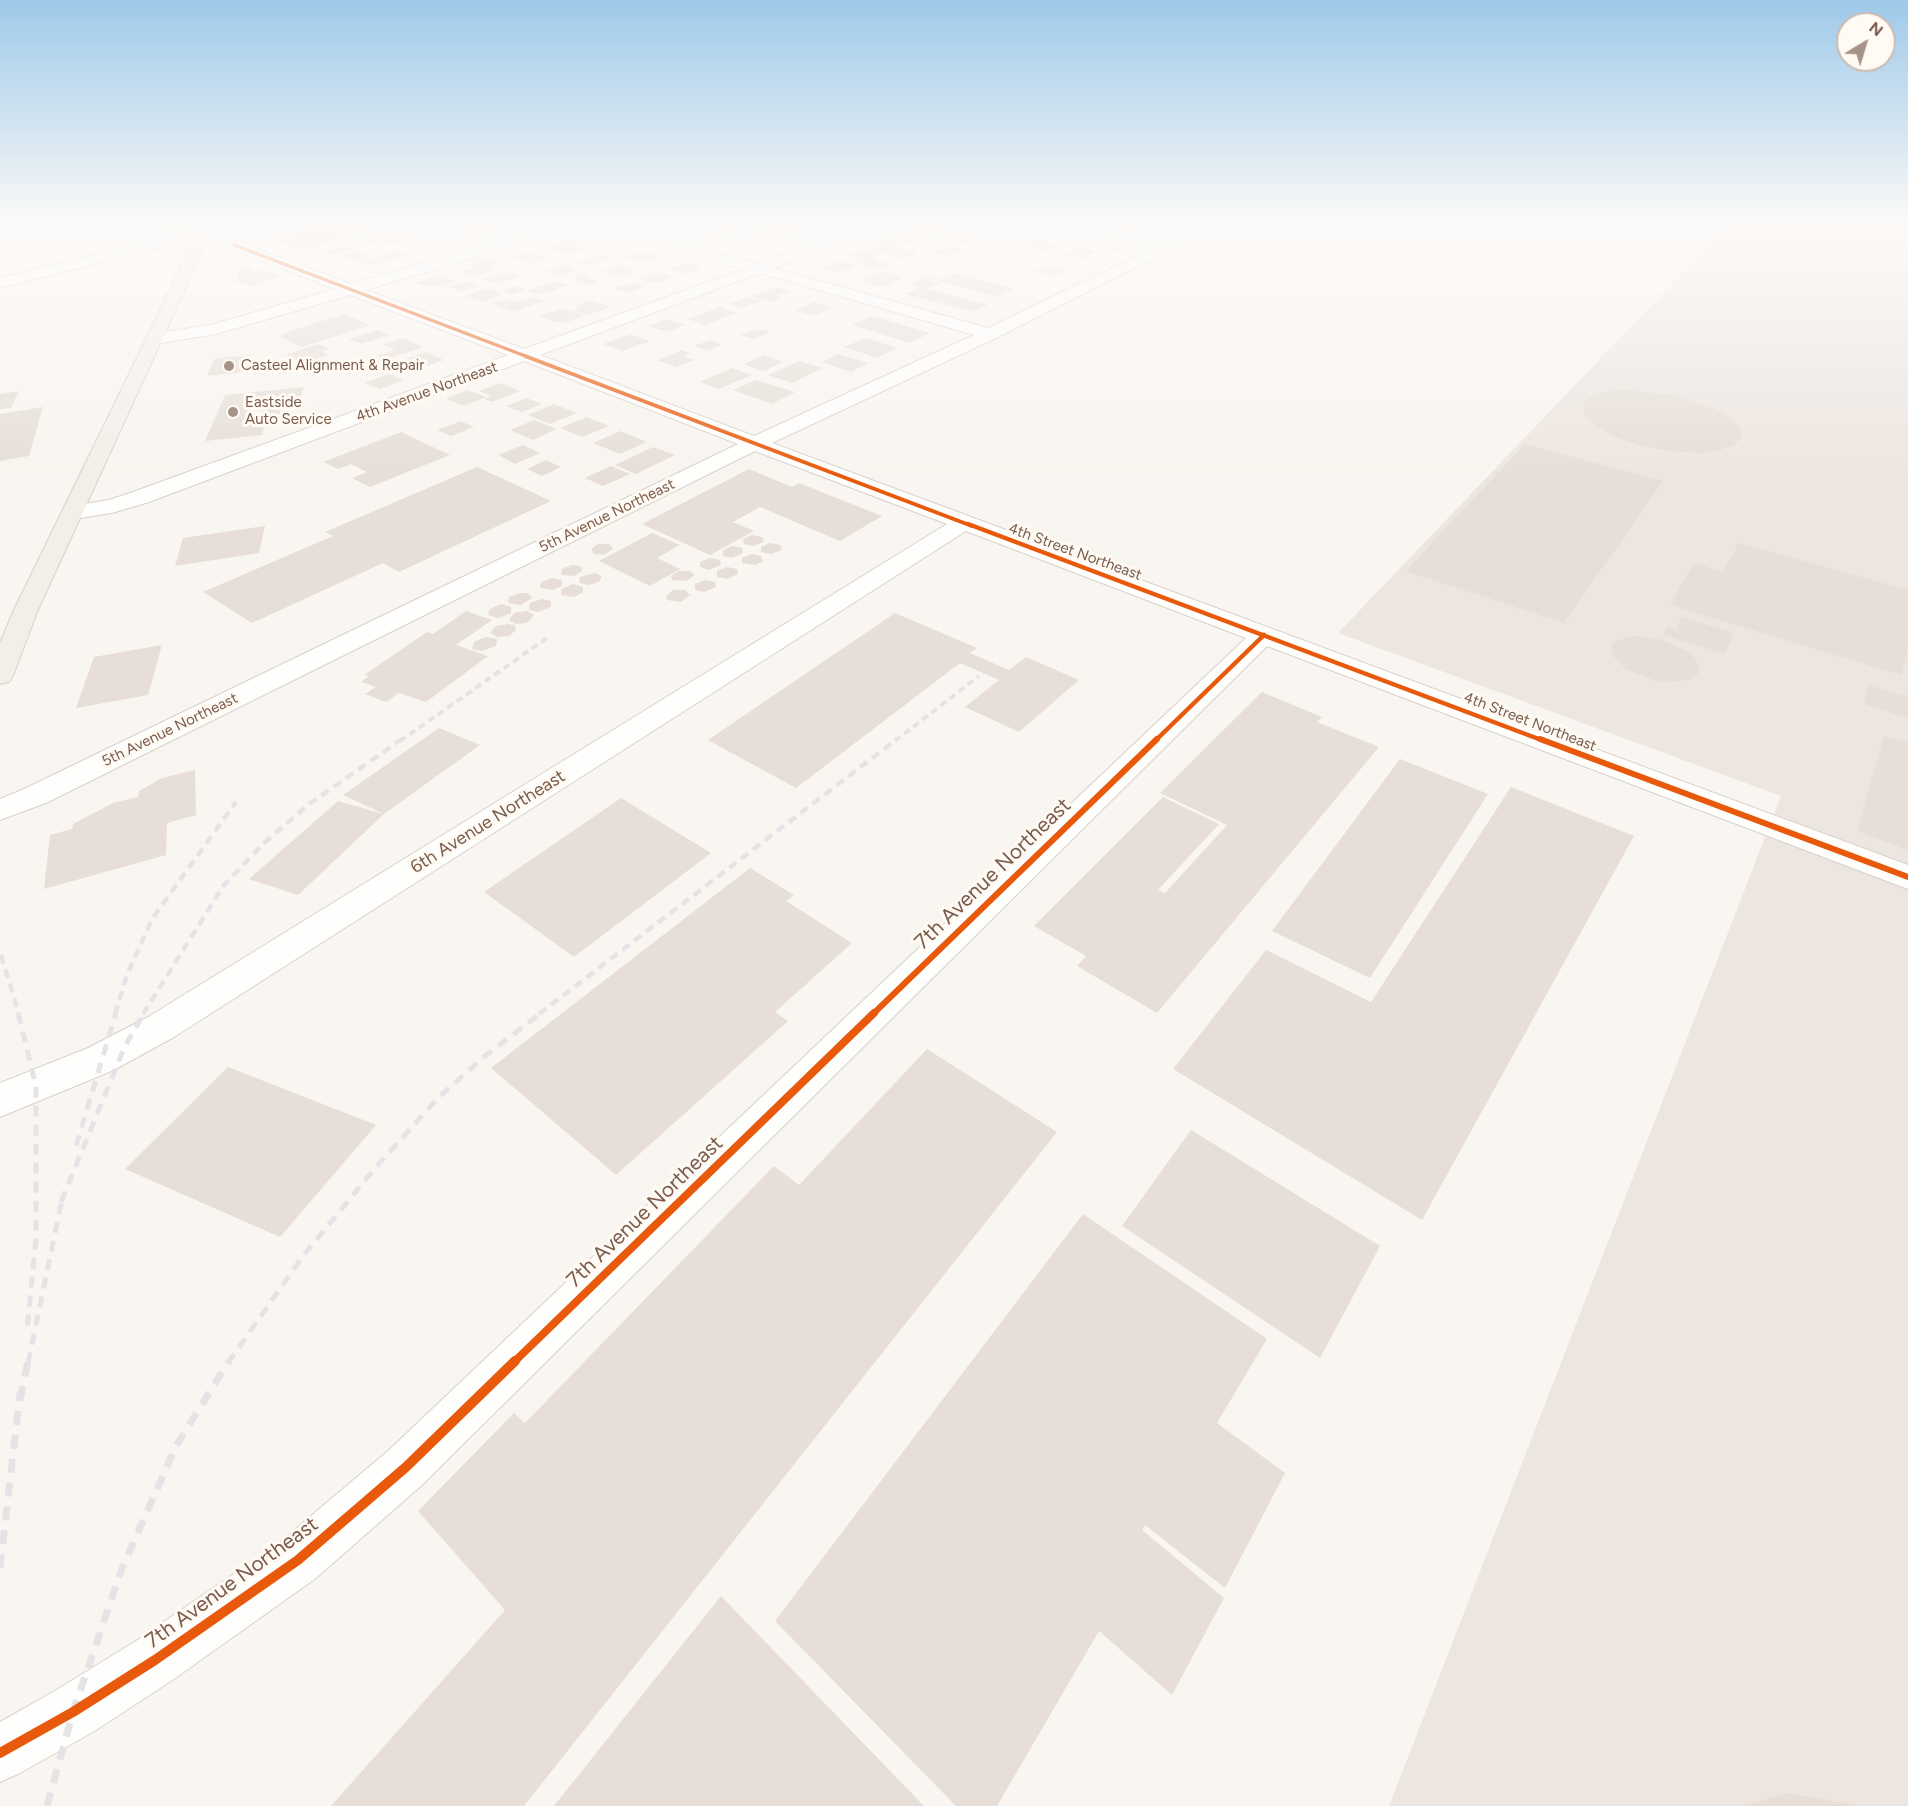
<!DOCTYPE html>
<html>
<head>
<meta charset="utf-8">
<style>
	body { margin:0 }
	#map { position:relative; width:1908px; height:1806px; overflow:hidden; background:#f9f5f0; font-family:Figtree,sans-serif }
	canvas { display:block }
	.north { position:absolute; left:1836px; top:12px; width:60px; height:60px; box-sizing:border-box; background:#fffaf3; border:2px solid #cabbb1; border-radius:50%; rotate:38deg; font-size:16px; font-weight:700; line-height:24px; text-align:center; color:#7a5c4d }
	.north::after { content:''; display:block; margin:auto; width:21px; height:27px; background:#a69286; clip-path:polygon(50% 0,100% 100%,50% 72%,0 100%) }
</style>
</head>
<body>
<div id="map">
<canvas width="1908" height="1806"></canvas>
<div class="north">N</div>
</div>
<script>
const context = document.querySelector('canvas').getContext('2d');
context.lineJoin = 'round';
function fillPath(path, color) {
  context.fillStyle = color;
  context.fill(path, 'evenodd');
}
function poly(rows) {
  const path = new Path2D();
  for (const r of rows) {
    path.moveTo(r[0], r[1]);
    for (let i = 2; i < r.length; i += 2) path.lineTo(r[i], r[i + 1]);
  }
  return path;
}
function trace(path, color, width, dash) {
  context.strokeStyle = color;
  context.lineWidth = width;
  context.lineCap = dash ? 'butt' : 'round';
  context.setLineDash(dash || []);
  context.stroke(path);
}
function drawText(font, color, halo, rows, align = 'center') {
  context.font = font + ' Figtree,sans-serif';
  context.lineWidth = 6;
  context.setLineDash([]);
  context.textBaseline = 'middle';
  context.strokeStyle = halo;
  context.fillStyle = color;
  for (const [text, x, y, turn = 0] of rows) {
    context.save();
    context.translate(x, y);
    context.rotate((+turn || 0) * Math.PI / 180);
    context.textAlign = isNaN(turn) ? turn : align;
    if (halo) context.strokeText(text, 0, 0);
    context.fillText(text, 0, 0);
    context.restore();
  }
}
fillPath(poly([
	[1729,224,1908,224,1908,1806,1389,1806,1781,796,1338,633]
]), '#ede5e0');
fillPath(poly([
	[324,224,392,224,392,225,303,250,269,238],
	[461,224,472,224,494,231,474,237,458,232,465,230,453,226],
	[693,224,706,224,712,226,697,231,683,227],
	[789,224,808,228,782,237,767,233,757,237,744,233,757,229,767,232],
	[932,224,938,224,955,228,934,236,914,231],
	[1096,224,1132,224,1144,227,1132,233],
	[720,228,735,232,718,238,704,234],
	[386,232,400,236,371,245,361,241],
	[902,233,923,239,910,244,889,238],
	[962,233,979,238,966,243,949,239],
	[400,237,410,240,392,245,383,242],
	[566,241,589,248,568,255,545,247],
	[888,241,905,245,899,248,919,253,903,259,866,249],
	[1041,241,1060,246,1048,251,1028,246],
	[349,245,358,248,331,255,322,252],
	[948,245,966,249,950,256,932,252],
	[1078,247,1098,252,1082,259,1062,254],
	[356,250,373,256,354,261,341,256],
	[862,250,882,255,873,259,893,264,879,270,856,264,863,261,846,256],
	[397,251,409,255,372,265,363,262],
	[647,251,664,256,640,263,624,258],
	[528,252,549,258,532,264,511,257],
	[605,255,614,258,589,266,576,262],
	[486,259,499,263,491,266,500,269,473,277,459,272,475,267,468,265],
	[837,261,856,266,837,273,818,268],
	[688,262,703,267,683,274,667,269],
	[564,265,577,270,559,276,546,271],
	[619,265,637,271,619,277,601,271],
	[1047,265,1067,269,1055,276,1035,271],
	[253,268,251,273,261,270,280,277,249,286,236,281,240,269],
	[506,272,520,277,497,284,482,279],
	[656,272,674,277,658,283,636,279],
	[883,272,903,278,882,287,862,281],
	[583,273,590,275,585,277,599,281,587,285,572,280,577,279,571,277],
	[955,273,1014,288,997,297,943,282,927,289,988,305,974,312,905,294,919,287,908,284,928,275,938,278,932,280,936,281],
	[440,275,456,281,436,287,415,283],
	[469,281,482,286,461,292,447,287],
	[555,281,568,285,546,293,536,294,527,291],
	[633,283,646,286,627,293,610,288],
	[519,286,528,289,511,295,501,291],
	[777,287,790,291,777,295,784,297,771,302,751,296],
	[487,288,504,294,482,302,465,296],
	[531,297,544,301,514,312,492,304,508,299,517,302],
	[748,297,762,301,743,308,729,304],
	[591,300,611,307,587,315,571,310,579,307,575,306],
	[814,302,832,308,813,316,795,310],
	[720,307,737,313,705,325,687,319],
	[564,308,584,316,565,323,556,322,539,316],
	[344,314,370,325,302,347,280,337,284,333],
	[873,316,930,333,910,343,852,325],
	[666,319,685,325,667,332,648,326],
	[764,329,771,332,753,339,740,335,753,330,759,331],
	[377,330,390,335,362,344,348,339],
	[630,334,650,341,623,351,603,344],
	[403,338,423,347,385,360,377,356,395,350,383,345],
	[866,338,898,348,877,358,844,347],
	[710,340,723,344,707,351,694,346],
	[318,344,329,349,321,351,329,355,303,363,285,355],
	[682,350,691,354,684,356,694,360,676,367,657,360],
	[425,352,444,360,421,368,401,361],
	[838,354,868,363,851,372,821,362],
	[250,355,243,372,207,376,214,359],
	[764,355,784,362,763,371,744,364],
	[799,361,823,368,792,383,768,375],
	[732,368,752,375,719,389,699,382],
	[388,374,404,380,380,389,365,383],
	[756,380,795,392,772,404,733,390],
	[501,383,520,391,492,402,484,399,491,396,479,391],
	[304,387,298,405,281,407,279,415,260,417,263,408,251,409,245,424,266,421,262,435,205,441,225,395],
	[467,390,486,397,464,406,446,399],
	[1625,390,1672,395,1716,409,1732,418,1740,428,1742,437,1734,445,1720,450,1699,453,1671,451,1642,446,1616,437,1596,427,1585,416,1582,406,1589,398,1604,392],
	[19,391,11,408,0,409,0,394],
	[526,398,542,404,522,412,506,406],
	[554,404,577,413,550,424,528,415],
	[43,407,29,456,0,461,0,414],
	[587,417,609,426,582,437,560,428],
	[534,420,557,429,533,440,510,430],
	[461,421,474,427,451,436,437,430],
	[620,431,647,442,620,454,593,443],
	[401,432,450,455,370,487,352,478,367,472,351,464,338,469,323,462],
	[1525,444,1663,481,1564,623,1406,571],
	[523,445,540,453,515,464,498,455],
	[653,447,675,455,636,474,615,465],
	[546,460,561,467,542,476,527,469],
	[611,466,630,474,603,486,585,478],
	[477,467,551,501,399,572,383,563,252,623,203,592,333,536,325,532],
	[749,469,792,487,799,483,882,516,840,541,760,507,733,522,754,531,710,555,642,524],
	[265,526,259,553,175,566,183,538],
	[652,533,680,545,657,558,680,569,650,586,599,561],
	[752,535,762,537,764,542,753,546,744,544,743,539],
	[770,543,780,545,782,550,771,554,761,552,761,547],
	[1739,543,1908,590,1908,648,1901,675,1670,605,1694,563,1723,572],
	[598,544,610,544,613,549,604,555,594,554,591,549],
	[732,546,742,548,743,553,732,558,723,556,723,550],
	[752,554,761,556,763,561,755,565,742,563,742,558],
	[710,558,720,560,721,565,709,570,700,567,700,562],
	[572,565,580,566,583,570,574,576,561,575,562,569],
	[727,567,737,569,738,574,727,579,717,577,717,571],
	[679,571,690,571,695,575,686,581,672,580,671,576],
	[595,573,602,576,599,582,589,585,579,583,580,577],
	[552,578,562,580,562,586,553,590,540,588,541,582],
	[705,580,715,582,716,587,704,592,695,590,695,584],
	[573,584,583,587,583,592,574,597,561,595,562,589],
	[673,590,685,590,690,595,681,602,667,600,666,596],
	[520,593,528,593,532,598,521,605,508,603,509,597],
	[542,599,551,601,551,607,538,612,529,610,530,603],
	[501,604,511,607,511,613,498,618,488,615,490,609],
	[466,611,492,620,456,645,488,656,426,702,399,693,386,702,365,694,376,687,361,682,369,676,364,675,427,632,433,634],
	[527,611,534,615,527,623,516,624,509,620,514,613],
	[895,613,977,648,970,653,1009,670,1026,657,1079,680,1019,732,965,707,999,680,960,663,796,788,708,740],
	[1682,617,1734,633,1725,654,1663,635,1667,627,1676,630],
	[509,624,515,626,516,630,509,636,497,637,490,633,496,626],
	[1633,636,1660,639,1686,651,1695,658,1699,666,1698,673,1693,679,1669,682,1654,680,1626,669,1612,655,1611,648,1614,642],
	[486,637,497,639,496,646,482,651,472,649,474,642],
	[162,645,148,695,76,708,94,657],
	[1868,685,1908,697,1908,718,1864,704],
	[1262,692,1322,717,1317,722,1379,747,1157,1013,1077,966,1086,956,1034,926,1163,797,1219,824,1158,890,1165,893,1227,825,1160,793],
	[439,728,480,745,384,814,343,795],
	[1884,736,1908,743,1908,850,1857,831],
	[1400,759,1488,794,1370,978,1272,931],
	[195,770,196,815,167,823,166,855,44,889,50,835,72,829,73,824,113,803,138,797,139,791,162,778],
	[1511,787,1634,836,1422,1220,1173,1069,1266,950,1371,1002],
	[621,798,711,853,574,957,484,892],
	[338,801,384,814,298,895,249,879],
	[750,868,794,895,786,901,852,943,775,1012,788,1021,616,1175,491,1068],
	[927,1049,1057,1132,524,1806,331,1806,505,1610,418,1511,514,1413,525,1423,774,1166,799,1185],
	[228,1067,376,1125,280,1237,125,1169],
	[1191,1130,1380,1246,1320,1358,1122,1226],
	[1083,1214,1267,1339,1217,1423,1285,1473,1225,1588,1145,1525,1142,1530,1224,1598,1172,1695,1099,1631,997,1806,956,1806,775,1621],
	[721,1596,924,1806,554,1806],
	[1788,1793,1855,1805,1855,1806,1744,1806]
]), '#e6ded7');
const minor = poly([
	[221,224,245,224,243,227,0,288,0,278,221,224],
	[557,224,579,224,577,227,366,290,524,349,744,269,597,227,595,224,617,224,758,264,866,224,886,224,884,227,774,268,988,328,1141,254,1023,227,1021,224,1046,224,1153,248,1203,224,1221,224,996,338,772,443,1908,865,1908,889,1267,646,423,1484,316,1578,174,1679,93,1732,20,1773,0,1782,0,1722,53,1692,136,1641,280,1542,389,1450,1246,638,966,531,174,1037,114,1070,0,1117,0,1083,88,1048,148,1017,947,524,755,451,46,803,0,820,0,799,24,789,738,444,524,361,149,502,112,513,73,519,65,517,62,512,65,507,109,500,133,492,508,355,350,295,216,334,155,344,149,343,147,339,149,335,214,324,335,289,229,248,227,245,229,242,239,242,351,284,557,224],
	[760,273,974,335,754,436,540,355,760,273]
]);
const major = poly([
	[166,224,182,224,195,233,201,243,199,259,37,612,13,676,9,682,0,684,0,643,13,612,185,259,187,243,166,224]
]);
trace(minor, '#d7d1cb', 2);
trace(major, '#dad1cc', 2);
fillPath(minor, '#fefefd');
fillPath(major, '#f3eee8');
trace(poly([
	[400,741,547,638],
	[895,741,979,676]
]), '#e6e3e7', 4, [7, 4.5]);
trace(poly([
	[1,955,19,1014],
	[115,1014,127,975,152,919,236,802],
	[143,1014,224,885,263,844,309,804,402,739],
	[539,1014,897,739]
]), '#e6e3e7', 4.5, [9, 6]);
trace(poly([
	[18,1013,36,1086,36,1238,27,1330],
	[76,1146,116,1013],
	[61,1202,125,1046,144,1013],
	[28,1363,63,1195],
	[228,1363,303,1256,376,1167,439,1097,485,1056,541,1013]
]), '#e6e3e7', 5, [11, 8]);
trace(poly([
	[20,1400,28,1361],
	[0,1568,20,1393],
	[47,1806,73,1712,121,1571,176,1446,229,1361]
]), '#e6e3e7', 7, [14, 10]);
trace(poly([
	[234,245,528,357]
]), '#e8590c', 3);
trace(poly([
	[525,356,972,526]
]), '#e8590c', 4);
trace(poly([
	[968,524,1544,741],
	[1155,741,1264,635]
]), '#e8590c', 4.5);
trace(poly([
	[1540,739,1908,877],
	[873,1014,1157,739]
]), '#e8590c', 6);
trace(poly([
	[513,1363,874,1013]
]), '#e8590c', 8);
trace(poly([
	[0,1753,73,1712,155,1660,298,1560,406,1467,515,1361]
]), '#e8590c', 10);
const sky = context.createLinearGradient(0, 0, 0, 477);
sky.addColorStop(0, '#9ec9e9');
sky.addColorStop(0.47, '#fcfaf8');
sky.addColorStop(1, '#fcfaf800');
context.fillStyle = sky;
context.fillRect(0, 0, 1908, 477);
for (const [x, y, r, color] of [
	[229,366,6,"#a69286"],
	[233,412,6,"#a69286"]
]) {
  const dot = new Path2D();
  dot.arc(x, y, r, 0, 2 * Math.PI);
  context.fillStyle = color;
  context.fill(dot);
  trace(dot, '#fffaf3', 2);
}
drawText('15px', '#7a5c4d', '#fffaf3', [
	["Casteel Alignment & Repair",241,366],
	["Eastside",245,403],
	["Auto Service",245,420]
], 'left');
drawText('15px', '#7a5c4d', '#fffaf3', [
	["4th Avenue Northeast",427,392,-20],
	["5th Avenue Northeast",607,516,-26],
	["4th Street Northeast",1075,552,20],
	["4th Street Northeast",1530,722,21],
	["5th Avenue Northeast",170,730,-26]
]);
drawText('18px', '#7a5c4d', '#fffaf3', [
	["6th Avenue Northeast",488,822,-32]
]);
drawText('21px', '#7a5c4d', '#fffaf3', [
	["7th Avenue Northeast",993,874,-44],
	["7th Avenue Northeast",645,1212,-44],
	["7th Avenue Northeast",232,1583,-36]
]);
</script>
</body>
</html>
